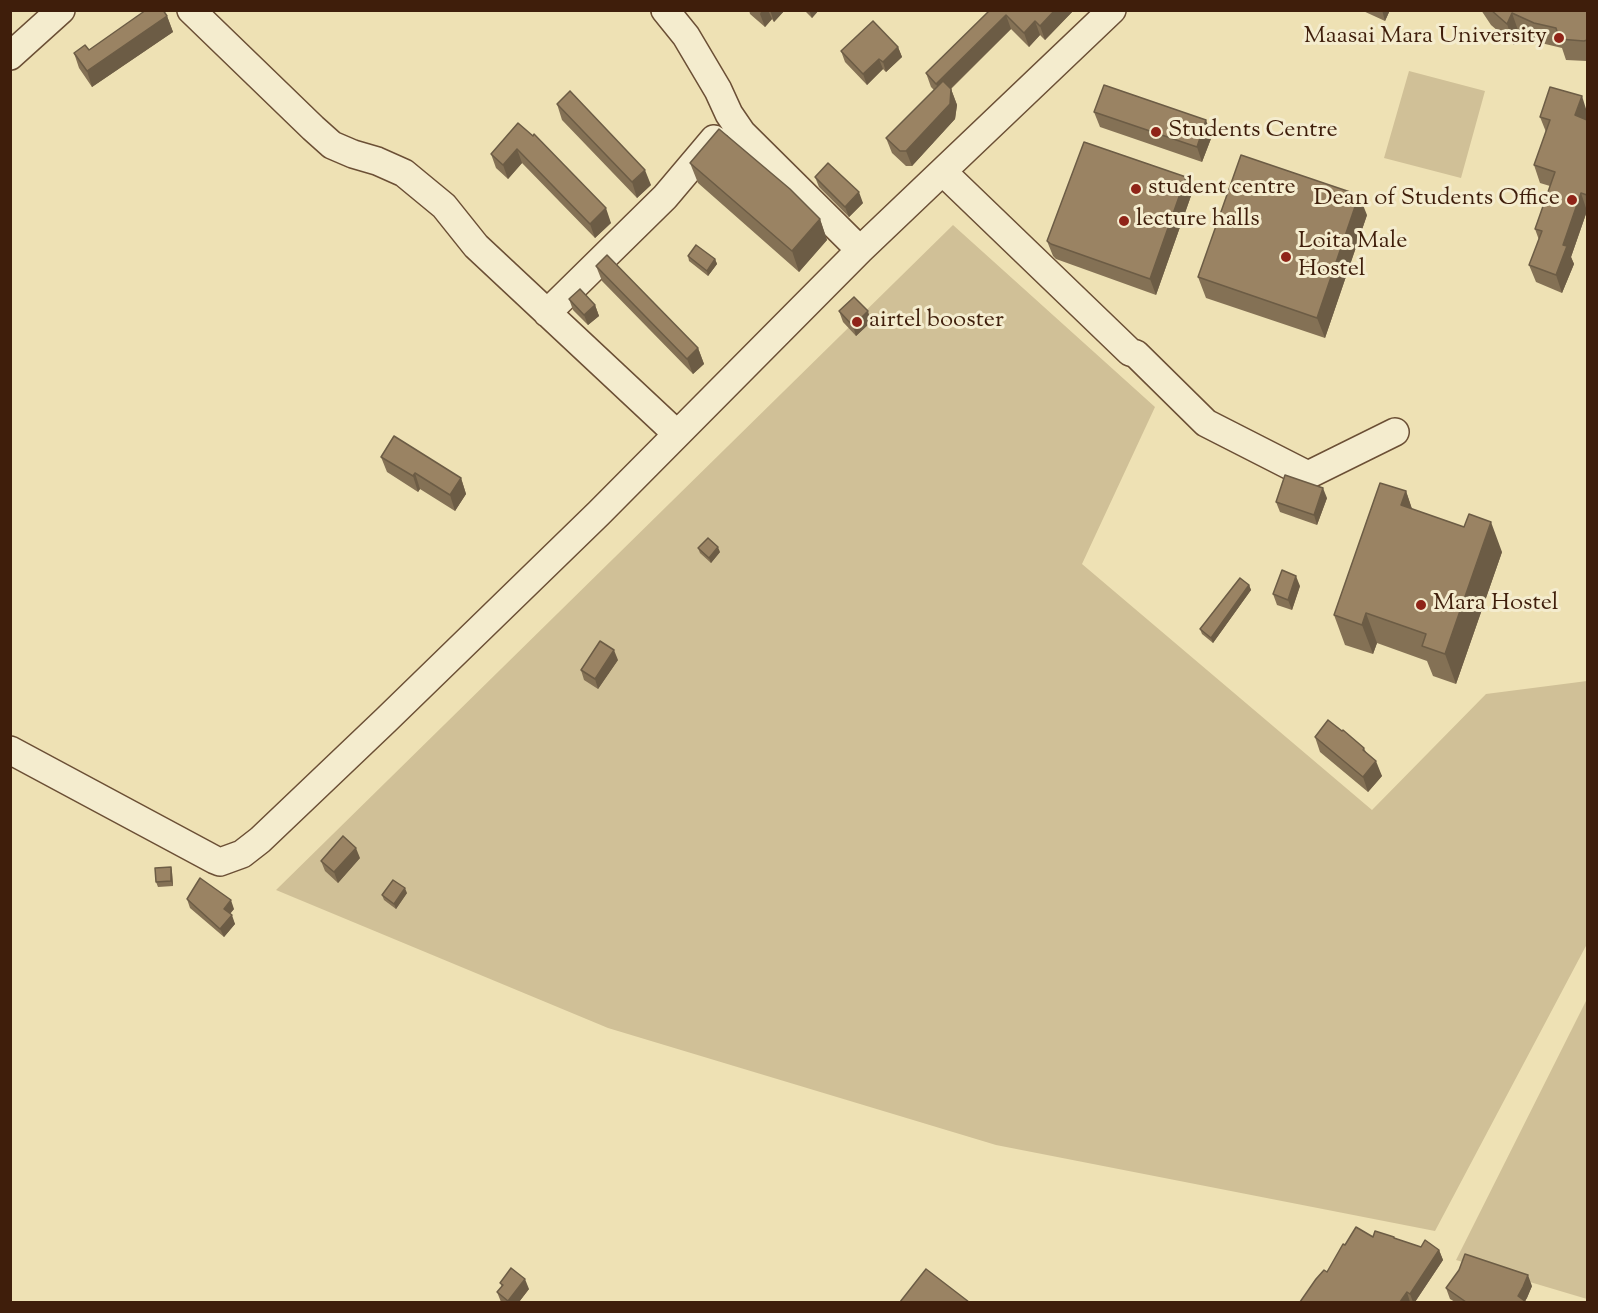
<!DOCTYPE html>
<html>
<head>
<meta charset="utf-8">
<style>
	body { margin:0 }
	#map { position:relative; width:1598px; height:1313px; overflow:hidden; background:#eee1b4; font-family:"Sorts Mill Goudy",serif }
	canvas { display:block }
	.frame { position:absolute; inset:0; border:12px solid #3f1e0b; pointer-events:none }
</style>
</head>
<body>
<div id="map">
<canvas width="1598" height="1313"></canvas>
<div class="frame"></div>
</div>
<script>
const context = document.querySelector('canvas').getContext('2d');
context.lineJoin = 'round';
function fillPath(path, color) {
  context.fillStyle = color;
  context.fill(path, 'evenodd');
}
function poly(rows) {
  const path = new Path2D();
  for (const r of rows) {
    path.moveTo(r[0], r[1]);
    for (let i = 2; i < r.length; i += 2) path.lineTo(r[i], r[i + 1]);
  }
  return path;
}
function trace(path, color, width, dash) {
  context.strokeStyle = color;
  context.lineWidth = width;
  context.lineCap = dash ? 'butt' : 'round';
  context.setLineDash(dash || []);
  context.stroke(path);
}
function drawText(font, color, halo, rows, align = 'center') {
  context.font = font + ' "Sorts Mill Goudy",serif';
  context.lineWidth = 6;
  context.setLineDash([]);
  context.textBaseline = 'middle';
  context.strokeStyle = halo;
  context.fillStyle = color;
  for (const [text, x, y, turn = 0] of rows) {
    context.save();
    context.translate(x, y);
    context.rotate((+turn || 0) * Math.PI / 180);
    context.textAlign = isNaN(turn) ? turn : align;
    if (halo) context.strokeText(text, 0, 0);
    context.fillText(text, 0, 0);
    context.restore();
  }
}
fillPath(poly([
	[1409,71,1485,91,1461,178,1384,158],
	[953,225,1155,407,1082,564,1372,810,1486,694,1587,681,1587,944,1435,1231,996,1145,608,1028,276,890],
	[1587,999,1587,1299,1456,1260]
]), '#d0c097');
const minor = poly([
	[191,10,313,128,332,145,353,154,377,161,404,173,444,206,476,246,677,434],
	[665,10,686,36,718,90,729,114,742,133,860,250],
	[10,56,61,10],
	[943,172,1130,352,1136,354,1206,423,1308,475,1395,432],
	[547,313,665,197,714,139],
	[10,750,215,860,220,862,242,854,260,840,386,720,599,513,860,250,1112,10]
]);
trace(minor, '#6b4f35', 30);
trace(minor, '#f4ecce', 27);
fillPath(poly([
	[749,10,785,10,774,22,772,19,765,27,750,14],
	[804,10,819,10,812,18],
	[990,10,1074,10,1045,40,1040,35,1029,47,1011,29,951,89,957,105,955,119,912,166,906,166,892,153,886,138,934,90,931,87,926,73],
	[1361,10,1390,10,1385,21],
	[1481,10,1587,10,1587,61,1566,60,1562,48,1541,43,1519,33,1514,45,1491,25],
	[167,16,173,32,92,87,79,68,74,53,89,50],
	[898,47,902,57,886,72,883,69,867,85,845,62,841,51],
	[557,104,651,185,637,198,562,120],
	[1094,112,1212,136,1202,162,1100,127],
	[1540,117,1587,120,1587,211,1571,257,1574,264,1562,293,1536,282,1529,265,1539,240,1535,229,1550,186,1540,183,1534,165,1546,132],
	[518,123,611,223,595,238,522,163,508,179,496,168,491,154],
	[690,163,820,219,827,240,799,272,698,183],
	[815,177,863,203,849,217,819,187],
	[1192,193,1156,295,1056,259,1053,256,1047,241],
	[1367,215,1325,338,1206,298,1198,277],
	[688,256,715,259,717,264,708,276,689,261],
	[596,266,698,348,704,364,693,374,602,281],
	[569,299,595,305,599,316,588,325,573,310],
	[839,311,871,322,856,336,843,322],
	[381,457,461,478,466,494,455,511,420,489,418,492,387,472],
	[1406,491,1412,509,1502,552,1456,684,1433,676,1427,661,1377,643,1373,654,1345,645,1334,615],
	[1327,498,1317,525,1280,512,1276,502],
	[698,548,720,552,711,563,700,553],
	[1249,585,1251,590,1213,643,1202,634,1200,629],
	[1300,586,1292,610,1277,605,1273,594],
	[618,660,598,689,584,680,581,670],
	[1315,737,1364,748,1366,752,1382,776,1368,792,1320,752],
	[360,858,338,883,325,871,321,861],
	[171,867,172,872,173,886,158,887,156,882],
	[407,893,396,909,384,900,382,895],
	[187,899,234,909,230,914,235,924,224,937,190,908],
	[1373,1237,1395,1239,1421,1247,1439,1250,1443,1260,1415,1302,1300,1302,1327,1272,1345,1245],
	[500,1283,529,1289,519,1302,501,1302,497,1292,502,1287],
	[1532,1286,1525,1302,1526,1302,1455,1302,1450,1299,1446,1288]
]), '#847155');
fillPath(poly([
	[762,10,768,10,772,19,765,27,760,14],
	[770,10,785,10,774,22],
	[809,10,819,10,812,18],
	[1055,10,1074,10,1045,40,1040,26],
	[1382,10,1390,10,1385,21],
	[1512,13,1519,33,1514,45,1507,24],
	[1006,15,1011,29,942,97,936,84],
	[167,16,173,32,92,87,87,71],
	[1035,21,1040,35,1029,47,1024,33],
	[898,47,902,57,886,72,883,62],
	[879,59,883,69,867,85,863,74],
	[951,89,957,105,955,119,912,166,906,151],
	[1582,96,1587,112,1587,115,1582,133,1575,115],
	[1206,120,1212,136,1202,162,1197,147],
	[517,149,522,163,508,179,503,165],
	[645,170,651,185,637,198,632,182],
	[1186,177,1192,193,1156,295,1150,279],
	[859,192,863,203,849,217,845,207],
	[1581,193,1587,211,1571,257,1574,264,1562,293,1556,275,1563,245],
	[1359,195,1367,215,1325,338,1317,318],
	[606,208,611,223,595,238,590,224],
	[820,219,827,240,799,272,792,251],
	[715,259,717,264,708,276,707,271],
	[595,305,599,316,588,325,584,315],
	[868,311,871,322,856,336,853,326],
	[698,348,704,364,693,374,687,359],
	[415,473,420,489,418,492,413,476],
	[461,478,466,494,455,511,450,495],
	[1323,488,1327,498,1317,525,1314,515],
	[1406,491,1416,521,1401,505],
	[1491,522,1502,552,1456,684,1445,654],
	[718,547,720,552,711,563,709,558],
	[1296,576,1300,586,1292,610,1288,600],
	[1249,585,1251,590,1213,643,1211,638],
	[1366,613,1377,643,1373,654,1362,625],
	[614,650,618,660,598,689,595,679],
	[1376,761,1382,776,1368,792,1363,777],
	[356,848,360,858,338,883,334,872],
	[171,867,172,872,173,886,171,881],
	[405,888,407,893,396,909,394,904],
	[231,900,234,909,227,917,224,909],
	[232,915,235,924,224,937,220,929],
	[1439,1250,1443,1260,1415,1302,1413,1302,1410,1294],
	[1528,1275,1532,1286,1527,1298,1524,1302,1518,1296],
	[525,1279,529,1289,519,1302,509,1302,508,1301],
	[1407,1292,1410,1302,1400,1302]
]), '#6c5c45');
const building = poly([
	[146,10,163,10,167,16,87,71,74,53,85,45,89,50,146,10],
	[990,10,1055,10,1040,26,1035,21,1024,33,1006,15,936,84,926,73,990,10],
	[1491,10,1587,10,1587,40,1584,41,1559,39,1556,28,1534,23,1512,13,1507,24,1491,10],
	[873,21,898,47,883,62,879,59,863,74,841,51,873,21],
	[943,81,951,89,950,104,906,151,900,151,886,138,943,81],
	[1104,85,1206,120,1197,147,1094,112,1104,85],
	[1550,87,1582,96,1575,115,1587,120,1587,195,1581,193,1563,245,1567,246,1556,275,1529,265,1542,231,1535,229,1555,172,1534,165,1550,120,1540,117,1550,87],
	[570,91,645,170,632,182,557,104,570,91],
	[518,123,533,136,534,134,606,208,590,224,517,149,503,165,491,154,518,123],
	[719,129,790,189,820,219,792,251,690,163,719,129],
	[1084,142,1186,177,1150,279,1051,244,1047,241,1084,142],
	[1241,155,1359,195,1317,318,1198,277,1241,155],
	[828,163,859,192,845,207,815,177,828,163],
	[696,245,715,259,707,271,688,256,696,245],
	[607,255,698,348,687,359,596,266,607,255],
	[580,289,595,305,584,315,569,299,580,289],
	[854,297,868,311,853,326,839,311,854,297],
	[394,436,461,478,450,495,415,473,413,476,381,457,394,436],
	[1285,475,1323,488,1314,515,1276,502,1285,475],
	[1380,483,1406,491,1401,505,1464,527,1469,514,1491,522,1445,654,1422,646,1426,634,1366,613,1362,625,1334,615,1380,483],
	[708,538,718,547,709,558,698,548,708,538],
	[1282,570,1296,576,1288,600,1273,594,1282,570],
	[1240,578,1249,585,1211,638,1200,629,1240,578],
	[600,641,614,650,595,679,581,670,600,641],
	[1328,720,1342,731,1343,730,1364,748,1363,750,1376,761,1363,777,1315,737,1328,720],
	[343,836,356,848,334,872,321,861,343,836],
	[171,867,171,881,156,882,155,868,171,867],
	[200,878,231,900,224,909,232,915,220,929,187,899,200,878],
	[393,880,405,888,394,904,382,895,393,880],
	[1356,1227,1373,1237,1375,1231,1394,1237,1394,1238,1421,1247,1425,1240,1439,1250,1410,1294,1407,1292,1400,1302,1300,1302,1316,1279,1324,1270,1327,1272,1343,1244,1345,1245,1356,1227],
	[1465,1254,1528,1275,1523,1287,1518,1296,1526,1302,1466,1302,1446,1288,1459,1270,1465,1254],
	[511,1268,525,1279,508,1301,497,1292,503,1285,500,1283,511,1268],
	[926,1269,969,1302,900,1302,926,1269]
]);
fillPath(building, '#9a8363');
trace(building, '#6c5c45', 1.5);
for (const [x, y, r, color] of [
	[1559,38,6,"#8f2418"],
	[1156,132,6,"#8f2418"],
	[1136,189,6,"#8f2418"],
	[1572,200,6,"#8f2418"],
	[1124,221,6,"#8f2418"],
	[1286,257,6,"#8f2418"],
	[857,322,6,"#8f2418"],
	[1421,605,6,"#8f2418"]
]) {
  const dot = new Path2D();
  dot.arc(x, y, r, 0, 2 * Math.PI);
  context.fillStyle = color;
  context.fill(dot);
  trace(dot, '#f4ecce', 2);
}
drawText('24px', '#3f1e0b', '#f4ecce', [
	["Maasai Mara University",1547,38,"right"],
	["Students Centre",1168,132],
	["student centre",1148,189],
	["Dean of Students Office",1560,200,"right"],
	["lecture halls",1136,221],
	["Loita Male",1298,243],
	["Hostel",1298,271],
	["airtel booster",869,322],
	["Mara Hostel",1433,605]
], 'left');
</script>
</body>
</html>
